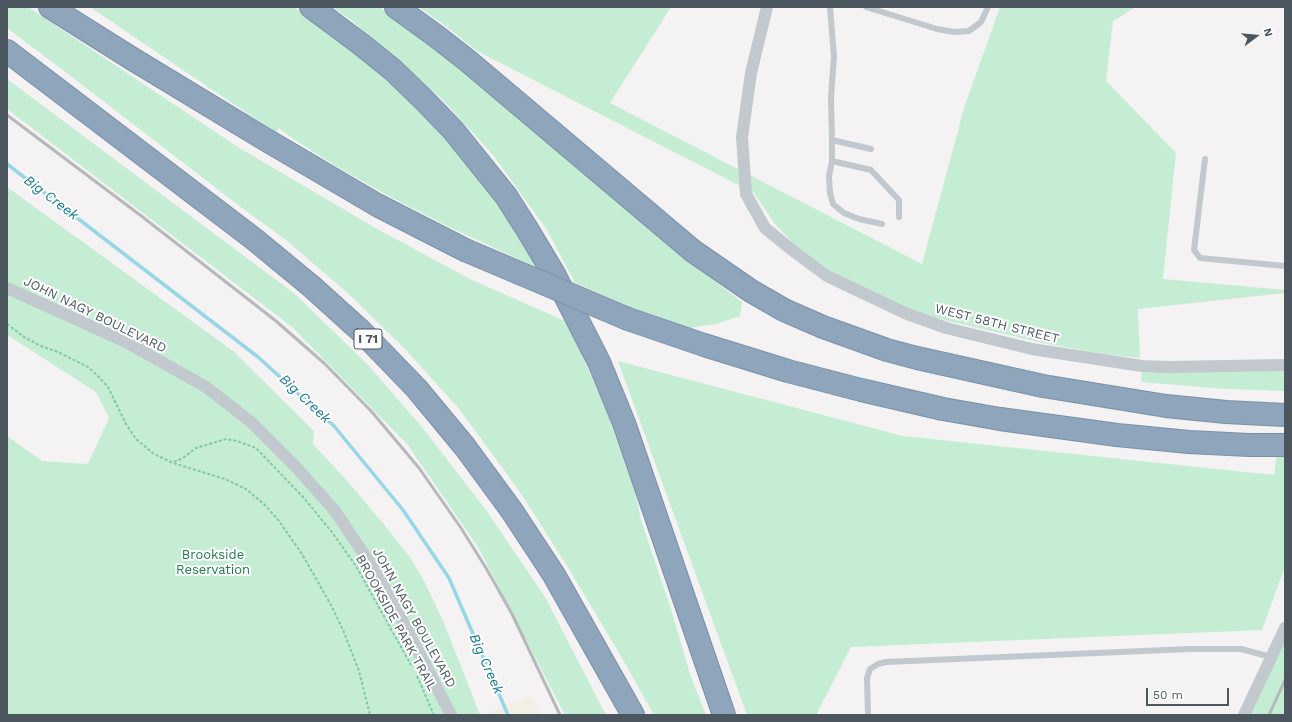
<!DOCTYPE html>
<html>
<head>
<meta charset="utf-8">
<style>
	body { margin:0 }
	#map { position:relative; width:1292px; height:722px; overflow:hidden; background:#f4f2f2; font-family:"Work Sans",sans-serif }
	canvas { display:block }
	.frame { position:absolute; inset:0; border:8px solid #4b565e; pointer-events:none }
	.north { position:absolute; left:1236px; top:16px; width:40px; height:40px; -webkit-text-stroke:3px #fff; paint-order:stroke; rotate:74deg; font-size:11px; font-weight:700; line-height:16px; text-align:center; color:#4b565e }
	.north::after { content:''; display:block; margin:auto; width:14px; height:18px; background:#4b565e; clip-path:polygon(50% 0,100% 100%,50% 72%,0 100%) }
	.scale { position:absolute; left:1146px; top:688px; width:83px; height:18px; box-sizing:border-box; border:2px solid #4b565e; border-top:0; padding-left:5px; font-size:12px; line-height:14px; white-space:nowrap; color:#4b565e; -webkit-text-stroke:3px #fff; paint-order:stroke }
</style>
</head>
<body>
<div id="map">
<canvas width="1292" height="722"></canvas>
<div class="frame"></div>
<div class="north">N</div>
<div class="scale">50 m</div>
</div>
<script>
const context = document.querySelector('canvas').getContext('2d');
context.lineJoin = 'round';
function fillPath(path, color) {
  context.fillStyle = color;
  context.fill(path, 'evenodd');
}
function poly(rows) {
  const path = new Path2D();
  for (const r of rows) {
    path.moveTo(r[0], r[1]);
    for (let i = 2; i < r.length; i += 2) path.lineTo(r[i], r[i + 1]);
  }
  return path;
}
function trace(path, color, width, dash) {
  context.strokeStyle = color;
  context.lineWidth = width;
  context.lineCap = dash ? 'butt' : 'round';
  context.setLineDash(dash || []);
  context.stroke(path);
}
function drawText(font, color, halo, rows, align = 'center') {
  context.font = font + ' "Work Sans",sans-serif';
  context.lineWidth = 4;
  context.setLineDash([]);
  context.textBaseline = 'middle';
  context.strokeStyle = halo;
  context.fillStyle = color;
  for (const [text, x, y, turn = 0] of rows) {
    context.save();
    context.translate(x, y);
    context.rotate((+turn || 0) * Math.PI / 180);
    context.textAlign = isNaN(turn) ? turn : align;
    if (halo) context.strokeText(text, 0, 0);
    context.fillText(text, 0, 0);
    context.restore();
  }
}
fillPath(poly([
	[7,7,28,7,241,149,379,230,470,279,567,322,607,412,635,492,641,520,671,609,690,674,706,715,654,715,622,658,569,569,520,492,460,410,406,350,351,296,286,240,242,208,72,77,7,28],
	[90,7,293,7,306,15,363,59,419,110,447,140,475,172,497,203,514,228,540,269,447,226,385,194,326,160,292,138,279,128,276,132,208,87],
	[331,7,379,7,425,36,649,228,695,266,742,302,740,316,716,324,682,329,575,283,547,230,493,155,443,100,396,60,350,19],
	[419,7,671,7,610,103,922,264,964,108,1000,7,1136,7,1113,21,1106,81,1176,153,1163,279,1285,290,1285,293,1138,309,1140,358,1104,354,1043,343,931,317,894,302,840,277,817,262,793,243,775,224,754,193,477,51,443,24],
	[7,79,295,294,368,365,422,427,486,510,545,597,606,715,565,715,478,547,407,444,292,327,7,109],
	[7,187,233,351,314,431,313,444,349,483,386,527,409,556,419,572,428,589,444,623,480,715,7,715,7,436,42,461,88,464,109,418,96,392,7,335],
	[618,361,903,436,1274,475,1278,445,1285,445,1285,567,1262,630,851,647,816,715,747,715],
	[1285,369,1285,391,1226,389,1141,382,1142,372],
	[1285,628,1285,715,1244,715]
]), '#c5edd4');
fillPath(poly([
	[530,696,542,715,485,715]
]), '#f3efe5');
trace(poly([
	[7,164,258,357,334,426,403,510,449,578,508,715]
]), '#96d7e7', 3.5);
const motorway = poly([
	[50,7,131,58,263,138,377,205,465,250],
	[311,7,362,45,393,70,424,100,453,130,506,196,527,229,554,274,599,362,624,423,724,715],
	[396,7,436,36,468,61,693,251,751,291,784,310,823,327,887,350,917,358,1043,386,1166,406,1226,412,1285,415],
	[7,51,254,239,311,286,362,332,390,361,417,389,465,447,512,511,554,575,633,715],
	[628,319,704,345,788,371,861,390,943,409,1000,419,1117,435,1189,442,1249,445,1285,445]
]);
trace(motorway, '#7990a8', 24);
trace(poly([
	[7,324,24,337,41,346,58,352,88,367,98,376,108,387,126,424,136,439,154,454,173,463,225,479,246,489,264,504,279,521,302,554,331,605,343,630,359,671,370,715],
	[174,462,183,458,196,448,226,439,237,441,256,448,303,497,331,531,356,566,411,665],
	[417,676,434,715]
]), '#7fc9a4', 2, [3, 2]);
trace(poly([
	[830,7,834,57,831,97,832,140,871,149],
	[866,7,937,29,954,32,969,31,981,22,988,7],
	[832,140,832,161,871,170,899,200,899,217],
	[1205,159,1194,250,1200,258,1285,266],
	[832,161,829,176,830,193,833,204,844,213,859,219,882,224],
	[868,715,867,678,870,669,878,664,886,662,1190,649,1241,649,1271,657]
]), '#c1c9cf', 6);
trace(poly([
	[767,7,751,73,742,137,746,194,765,228,792,250,827,276,905,313,946,328,1032,349,1142,366,1169,367,1285,365],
	[7,288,126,342,206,387,251,422,296,467,335,511,376,572,407,629,451,715],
	[1244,715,1285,628]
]), '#c1c9cf', 12);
trace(motorway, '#8ea5bc', 22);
trace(poly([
	[7,115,140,215,276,321,325,364,372,412,419,468,461,528,486,568,512,614,560,715],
	[1269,715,1285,680]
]), '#b5b8bc', 3);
const motorwayBridge = poly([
	[465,250,628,319]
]);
trace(motorwayBridge, '#7990a8', 24, []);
trace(motorwayBridge, '#8ea5bc', 22);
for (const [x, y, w] of [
	[368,339,28]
]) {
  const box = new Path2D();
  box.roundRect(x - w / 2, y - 10, w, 20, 3);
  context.fillStyle = '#fff';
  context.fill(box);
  trace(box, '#4b565e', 1);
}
drawText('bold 12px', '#4b565e', null, [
	["I 71",368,339]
]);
drawText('13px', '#4b565e', '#fff', [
	["JOHN NAGY BOULEVARD",95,315,26],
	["WEST 58TH STREET",997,324,14],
	["JOHN NAGY BOULEVARD",414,618,61],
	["BROOKSIDE PARK TRAIL",396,623,61]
]);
drawText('13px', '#1f7d4d', '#fff', [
	["Brookside",213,555],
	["Reservation",213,570]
]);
drawText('italic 14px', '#167d96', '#fff', [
	["Big Creek",51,198,37],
	["Big Creek",305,399,43],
	["Big Creek",486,664,66]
]);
</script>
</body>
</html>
